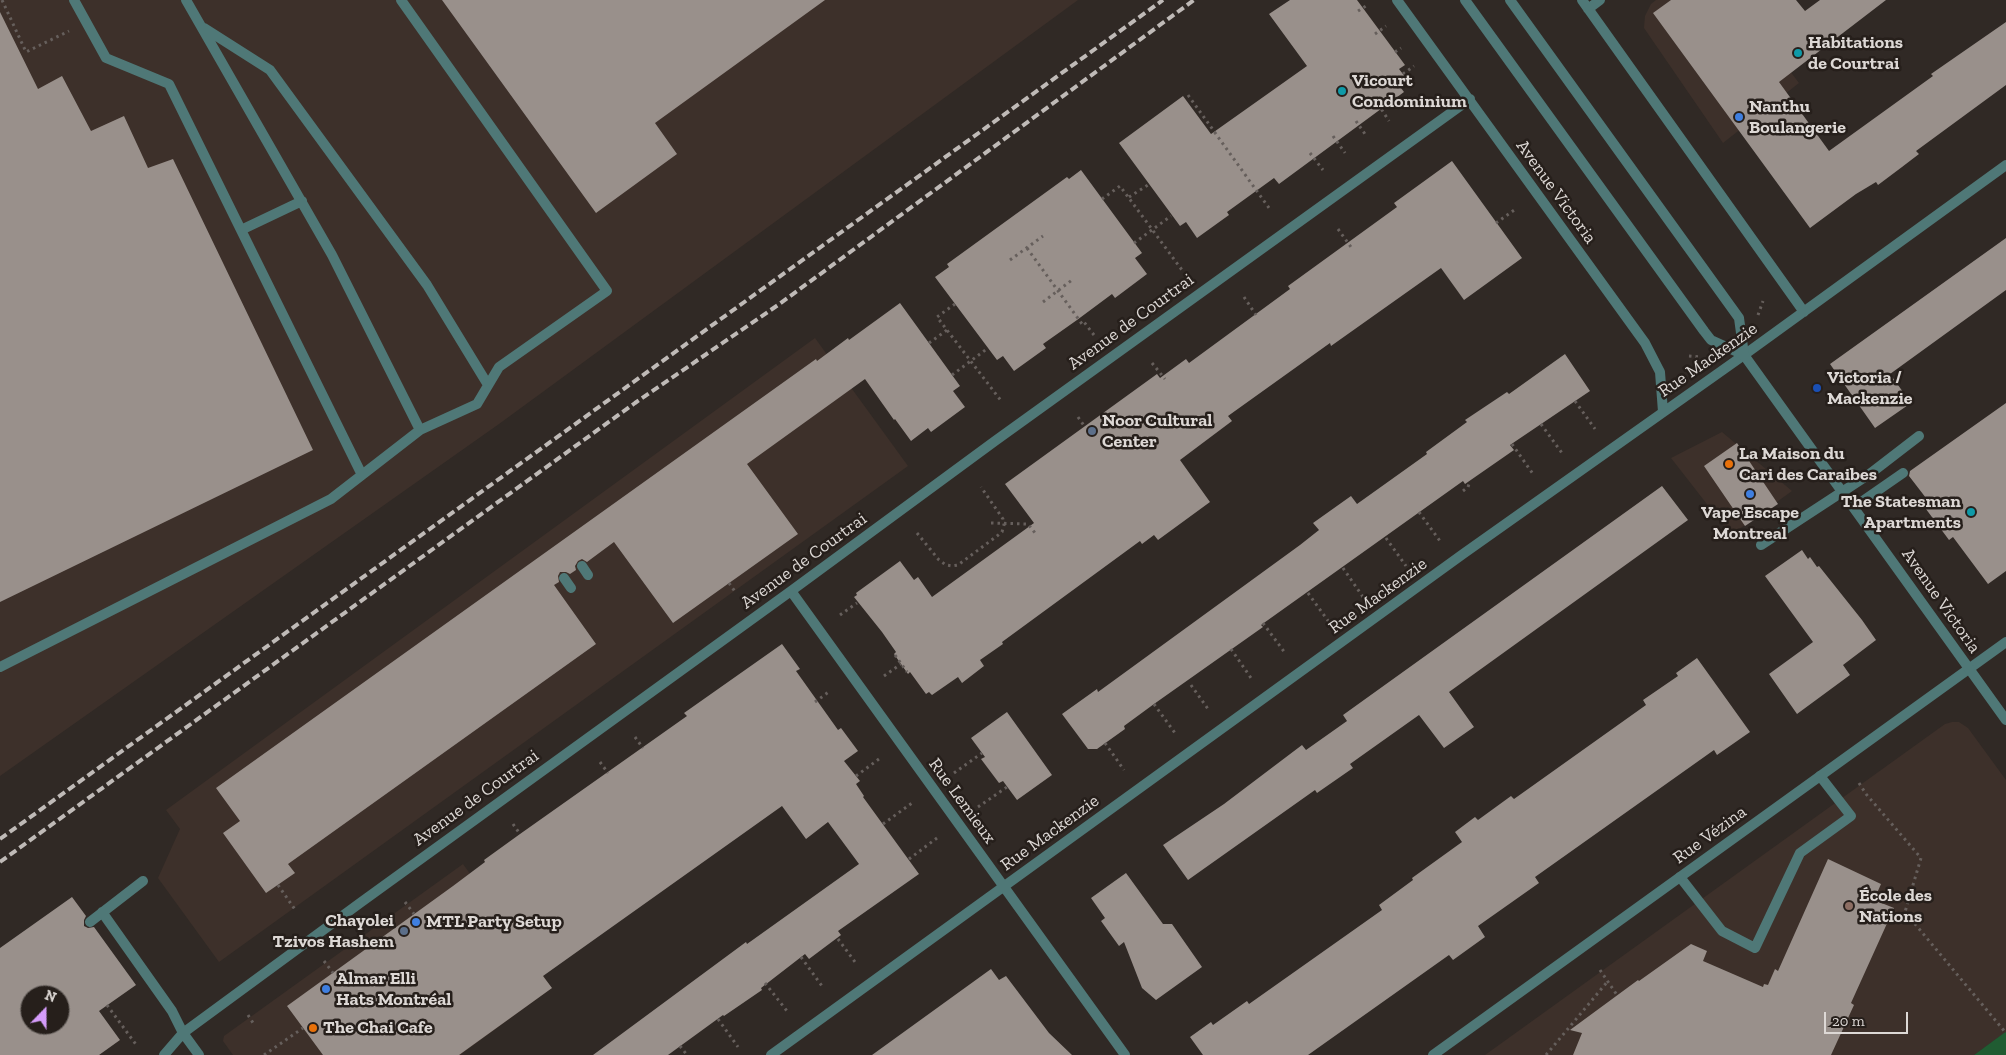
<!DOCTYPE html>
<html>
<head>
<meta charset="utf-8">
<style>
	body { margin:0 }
	#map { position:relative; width:2006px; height:1055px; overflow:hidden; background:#302925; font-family:"Zilla Slab",serif }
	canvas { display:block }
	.north { position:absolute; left:20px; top:985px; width:50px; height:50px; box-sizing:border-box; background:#261f1b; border:1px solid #6f6965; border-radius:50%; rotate:22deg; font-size:14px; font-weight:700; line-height:20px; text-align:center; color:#ddd8d5 }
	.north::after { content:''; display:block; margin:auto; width:18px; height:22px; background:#d59cfb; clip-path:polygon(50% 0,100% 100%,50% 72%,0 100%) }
	.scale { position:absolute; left:1824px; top:1012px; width:84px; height:22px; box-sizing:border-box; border:2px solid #ddd8d5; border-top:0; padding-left:6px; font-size:15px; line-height:18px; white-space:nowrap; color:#ddd8d5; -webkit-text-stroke:4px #261f1b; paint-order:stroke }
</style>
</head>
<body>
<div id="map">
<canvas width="2006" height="1055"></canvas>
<div class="north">N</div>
<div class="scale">20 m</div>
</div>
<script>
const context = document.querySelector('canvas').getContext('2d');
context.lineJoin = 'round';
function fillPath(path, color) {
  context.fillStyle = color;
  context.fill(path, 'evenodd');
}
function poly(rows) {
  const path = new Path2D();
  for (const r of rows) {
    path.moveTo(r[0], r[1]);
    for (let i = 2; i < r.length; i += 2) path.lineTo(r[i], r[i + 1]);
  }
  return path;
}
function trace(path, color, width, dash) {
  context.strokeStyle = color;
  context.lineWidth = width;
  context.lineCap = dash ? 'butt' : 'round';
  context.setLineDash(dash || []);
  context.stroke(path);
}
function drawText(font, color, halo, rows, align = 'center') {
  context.font = font + ' "Zilla Slab",serif';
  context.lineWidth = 5;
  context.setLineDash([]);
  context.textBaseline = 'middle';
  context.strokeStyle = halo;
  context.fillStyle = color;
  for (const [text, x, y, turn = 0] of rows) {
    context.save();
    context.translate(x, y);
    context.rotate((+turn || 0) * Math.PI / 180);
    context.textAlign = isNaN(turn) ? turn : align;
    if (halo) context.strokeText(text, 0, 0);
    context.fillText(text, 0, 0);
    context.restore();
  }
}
fillPath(poly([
	[0,0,1078,0,499,424,0,776],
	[1656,0,1736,0,1799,83,1723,143,1644,28,1645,16,1651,4],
	[815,338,908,466,219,962,158,878,180,829,166,810],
	[1722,432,1792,491,1731,535,1671,458],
	[1952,722,1959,722,1968,728,2006,780,2006,1032,1974,1055,1485,1055,1945,724],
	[463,864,552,988,460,1055,233,1055,223,1041,224,1036]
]), '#3d302a');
fillPath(poly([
	[2006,1032,2006,1055,1974,1055,2004,1033]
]), '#205c32');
fillPath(poly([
	[442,0,825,0,655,123,677,154,596,213],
	[1290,0,1357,0,1405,65,1399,69,1406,78,1398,84,1404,92,1279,184,1274,178,1227,212,1229,215,1197,238,1186,222,1180,226,1119,143,1183,96,1211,134,1307,66,1269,14],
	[1671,0,1796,0,1805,11,1820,0,1886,0,1779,82,1829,151,1933,76,1931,74,2006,22,2006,85,1916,151,1919,154,1902,167,1878,185,1876,182,1856,194,1810,228,1653,13],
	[0,12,38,89,62,76,91,131,124,116,148,168,173,159,313,450,0,602],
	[1452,161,1522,258,1464,300,1441,268,1331,346,1330,343,1228,416,1232,421,1180,460,1210,502,1158,540,1154,535,1142,544,1140,541,1002,642,1003,644,980,660,984,666,962,683,958,677,932,695,929,692,926,694,910,672,908,674,894,654,896,652,882,632,854,597,857,595,856,593,900,561,914,580,918,577,932,597,1034,523,1005,484,1157,374,1160,378,1186,359,1189,363,1290,289,1288,286,1397,207,1394,203],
	[1081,170,1142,253,1135,258,1147,274,1115,298,1112,294,1077,320,1043,344,1046,348,1014,371,1003,356,997,360,935,277,949,267,947,264,1067,177,1069,179],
	[2006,238,2006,290,1890,374,1911,403,1875,428,1830,364],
	[900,303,960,386,953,391,965,407,931,432,928,428,911,441,895,419,894,420,865,379,747,464,798,534,673,623,614,542,587,562,582,559,578,561,575,566,576,570,570,574,566,572,560,572,558,576,559,582,554,585,596,644,288,864,295,873,266,893,223,833,240,821,216,788,816,359,817,361,848,338,849,340],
	[1565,354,1590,391,1510,445,1514,450,1465,484,1463,481,1261,625,1263,627,1154,704,1124,726,1125,729,1097,749,1088,749,1062,714,1097,689,1098,692,1300,545,1319,530,1313,523,1351,496,1357,504,1427,454,1426,452,1467,422,1465,420,1507,392,1509,394],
	[2006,403,2006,571,1988,584,1953,537,1949,540,1920,501,1926,498,1909,476,1910,471],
	[1737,443,1778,504,1745,526,1704,466],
	[1662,486,1688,520,1449,692,1474,727,1444,748,1419,715,1350,764,1353,768,1317,793,1315,790,1188,880,1163,845,1224,804,1302,745,1306,750,1347,721,1343,715],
	[1802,550,1808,559,1810,557,1817,567,1819,566,1862,620,1876,640,1843,665,1850,675,1797,714,1769,674,1813,642,1765,576],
	[782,644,800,669,796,671,838,730,841,728,858,751,844,761,860,781,856,784,864,796,863,797,919,874,838,931,841,935,809,959,805,954,761,988,762,990,724,1016,723,1015,668,1055,593,1055,746,942,747,944,859,864,828,822,806,839,782,806,543,976,552,988,459,1055,323,1055,287,1006,453,886,485,862,484,860,520,834,687,716,684,713],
	[1697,658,1750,732,1717,755,1714,750,1535,877,1539,883,1478,926,1485,937,1453,960,1449,955,1308,1055,1203,1055,1190,1037,1211,1022,1213,1025,1247,1001,1249,1004,1382,910,1379,905,1413,880,1412,878,1462,842,1455,832,1475,817,1478,820,1511,796,1514,799,1646,705,1643,700,1678,676,1676,673],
	[1007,712,1052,775,1017,800,1003,781,999,783,981,759,985,757,971,738],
	[1828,859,1881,884,1874,900,1894,908,1851,1003,1854,1005,1831,1055,1573,1055,1582,1033,1570,1030,1638,980,1639,981,1691,944,1707,951,1703,961,1763,987,1764,984,1768,985,1775,969,1778,971],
	[1126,873,1163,924,1172,924,1202,967,1156,1000,1142,988,1124,942,1119,946,1101,921,1105,918,1091,898],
	[72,897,86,916,84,920,84,926,88,928,94,927,136,985,99,1011,120,1040,99,1055,0,1055,0,948],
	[30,995,60,995,60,1025,30,1025],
	[991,969,999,980,1006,976,1049,1033,1072,1055,872,1055]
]), '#99908b');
trace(poly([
	[2,0,26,52,69,31],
	[1358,11,1369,4],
	[1375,34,1386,26],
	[1395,52,1401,48],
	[1403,74,1414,66],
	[1188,95,1269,208],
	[1378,104,1389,121],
	[1356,121,1367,137],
	[1333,136,1345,153],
	[1310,153,1323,170],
	[1129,197,1148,185],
	[1102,199,1120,186,1182,270],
	[1496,223,1517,208],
	[1338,229,1351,247],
	[1134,243,1171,216],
	[1027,248,1082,324,1084,322,1094,335],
	[1010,260,1043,236],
	[1244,297,1256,315],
	[1043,302,1072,280],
	[955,304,937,317,1002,402],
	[1758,315,1763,301],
	[929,343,947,330],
	[1689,356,1700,357],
	[1152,363,1165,379],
	[952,375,988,348],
	[1575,401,1595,429],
	[1078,417,1085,427],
	[1541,424,1562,453],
	[1512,444,1533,474],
	[1463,491,1468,487,1470,481],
	[1419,512,1440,541],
	[991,523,1028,524,1035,533],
	[917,533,939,560,946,565,952,566,958,565,997,536,1002,532,1004,525,1003,519,981,487],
	[1386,538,1406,566],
	[1343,568,1363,597],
	[729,583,736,593],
	[1308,593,1329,622],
	[840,615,857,603],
	[1263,623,1285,653],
	[1231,649,1251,678],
	[895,655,907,672],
	[884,676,901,664],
	[1191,685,1208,709],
	[815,702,830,691],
	[1154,704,1175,733],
	[635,737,643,748],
	[1105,743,1124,770],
	[600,762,608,773],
	[954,773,982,753],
	[856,776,879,759],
	[1859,783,1866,794,1921,858,1905,912,2006,1033],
	[978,807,1007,787],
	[513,824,520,834],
	[883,824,912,803],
	[909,859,937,838],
	[278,885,296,911],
	[405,902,414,914],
	[838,939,855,962],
	[801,957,822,986],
	[324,961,333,973],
	[1600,970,1617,995],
	[765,983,787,1011],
	[107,1005,137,1046],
	[248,1015,255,1026],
	[718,1019,738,1047],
	[680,1046,687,1055],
	[264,1055,303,1028],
	[1546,1055,1608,981]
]), '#665f5c', 3, [2.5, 4]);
trace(poly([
	[74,0,106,58,169,84,241,230],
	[186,0,332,255,420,430],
	[204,28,270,70,427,285,488,385],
	[302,201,241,230,362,475],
	[1854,507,1903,473],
	[1761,545,1871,473,1919,436],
	[582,566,588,575],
	[564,578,571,588],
	[0,667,331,499,420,430,477,404,499,367,607,291,401,0],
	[1680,877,1722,931,1755,948,1800,853,1851,816,1820,776],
	[102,912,172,1011,183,1033],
	[90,922,143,881]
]), '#4f7877', 10);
trace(poly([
	[1397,0,1645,343,1660,372,1663,412],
	[1582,0,1804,312],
	[1588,9,1600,0],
	[791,591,1125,1055],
	[183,1033,199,1055],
	[164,1055,183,1033,360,903,791,591,995,441,1470,99],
	[771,1055,1463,554,1744,355,2006,165],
	[1433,1055,2006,642]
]), '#4f7877', 10);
trace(poly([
	[1465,0,1704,331,1711,340,1744,355,2006,720],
	[1510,0,1739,318,1744,355]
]), '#4f7877', 10);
trace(poly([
	[0,839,1163,0],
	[0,862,635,403,778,305,1194,0]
]), '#bfbab7', 4, [8, 4]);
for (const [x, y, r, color] of [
	[1798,53,5,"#0f9aa8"],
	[1342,91,5,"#0f9aa8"],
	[1739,117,5,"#3f7fe0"],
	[1817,388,5,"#1a4fb4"],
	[1092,431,5,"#5c6f8a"],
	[1729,464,5,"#e8710a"],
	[1750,494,5,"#3f7fe0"],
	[1971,512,5,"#0f9aa8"],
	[1849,906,5,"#8d6e63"],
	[416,922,5,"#3f7fe0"],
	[404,931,5,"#5c6f8a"],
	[326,989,5,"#3f7fe0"],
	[313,1028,5,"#e8710a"]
]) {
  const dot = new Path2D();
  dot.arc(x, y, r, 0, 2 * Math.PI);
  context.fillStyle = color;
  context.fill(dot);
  trace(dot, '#261f1b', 2);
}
drawText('bold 18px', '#ddd8d5', '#261f1b', [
	["Habitations",1808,43],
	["de Courtrai",1808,64],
	["Vicourt",1352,81],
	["Condominium",1352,102],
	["Nanthu",1749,107],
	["Boulangerie",1749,128],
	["Victoria /",1827,378],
	["Mackenzie",1827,399],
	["Noor Cultural",1102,421],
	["Center",1102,442],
	["La Maison du",1739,454],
	["Cari des Caraibes",1739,475],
	["The Statesman",1961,502,"right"],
	["Apartments",1961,523,"right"],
	["Vape Escape",1750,513,"center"],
	["Montreal",1750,534,"center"],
	["École des",1859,896],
	["Nations",1859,917],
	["Chayolei",394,921,"right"],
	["Tzivos Hashem",394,942,"right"],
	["MTL Party Setup",426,922],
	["Almar Elli",336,979],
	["Hats Montréal",336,1000],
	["The Chai Cafe",323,1028]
], 'left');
drawText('18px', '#ddd8d5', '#261f1b', [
	["Avenue Victoria",1556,192,54],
	["Avenue de Courtrai",1131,322,-36],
	["Rue Mackenzie",1708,360,-35],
	["Avenue de Courtrai",804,561,-36],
	["Rue Mackenzie",1378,596,-36],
	["Avenue Victoria",1941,601,55],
	["Avenue de Courtrai",476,798,-36],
	["Rue Lemieux",962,801,54],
	["Rue Mackenzie",1050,833,-36],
	["Rue Vézina",1710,835,-36]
]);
</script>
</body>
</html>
